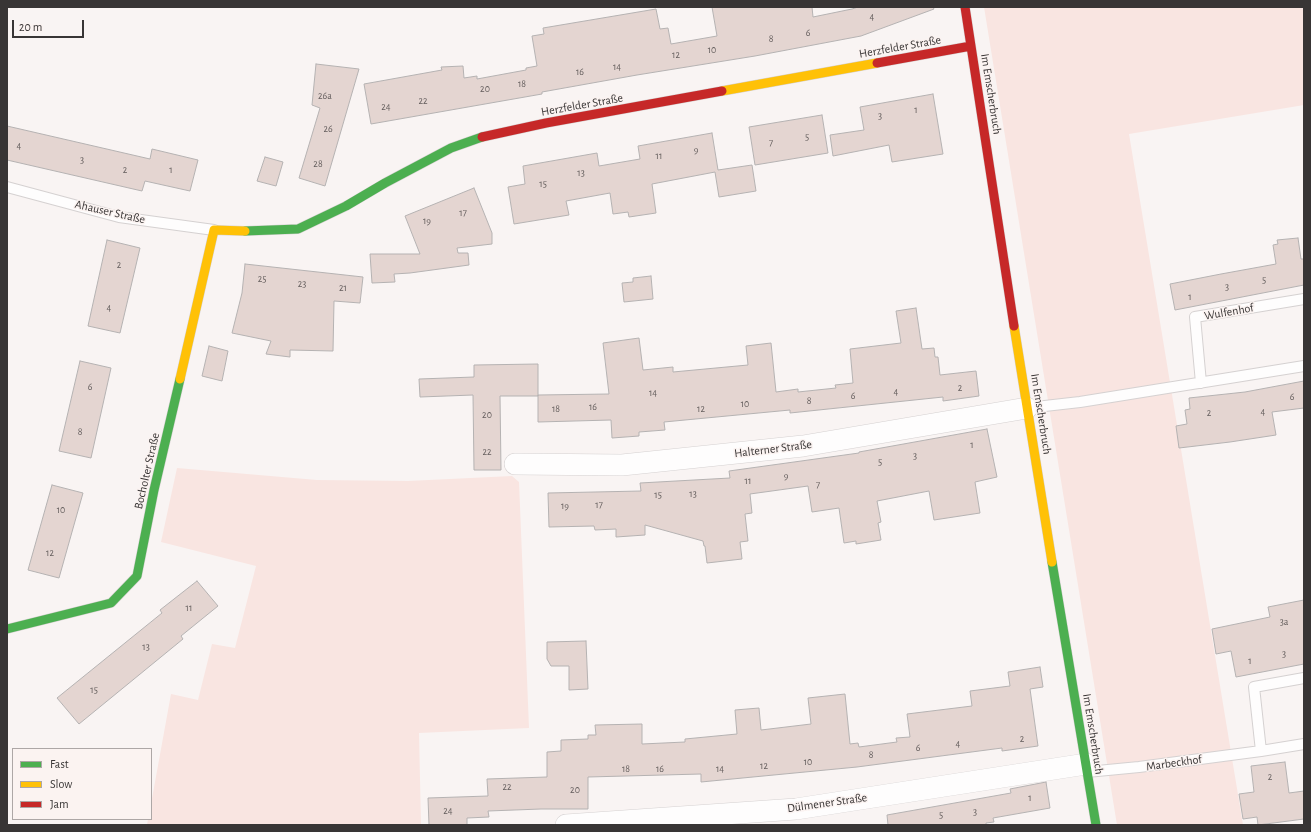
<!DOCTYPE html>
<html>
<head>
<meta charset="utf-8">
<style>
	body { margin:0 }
	#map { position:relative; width:1311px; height:832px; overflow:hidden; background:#f9f4f3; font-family:"Alegreya Sans",sans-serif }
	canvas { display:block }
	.frame { position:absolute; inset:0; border:8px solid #383535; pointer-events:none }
	.legend { position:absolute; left:12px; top:748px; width:140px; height:72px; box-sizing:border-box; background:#fbf3f1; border:1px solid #ada7a6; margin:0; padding:5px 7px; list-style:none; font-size:12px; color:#383535 }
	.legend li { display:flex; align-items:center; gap:8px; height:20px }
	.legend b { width:20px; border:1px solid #ada7a6 }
	.scale { position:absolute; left:12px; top:20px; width:72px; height:18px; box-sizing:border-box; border:2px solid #383535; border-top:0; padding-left:5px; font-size:12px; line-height:14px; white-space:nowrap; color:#383535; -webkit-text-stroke:3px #fbf3f1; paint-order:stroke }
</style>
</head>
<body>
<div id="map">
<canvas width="1311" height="832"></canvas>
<div class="frame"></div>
<ul class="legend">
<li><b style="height:5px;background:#4caf50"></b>Fast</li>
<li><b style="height:5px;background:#ffc107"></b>Slow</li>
<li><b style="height:5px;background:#c62828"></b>Jam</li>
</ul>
<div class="scale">20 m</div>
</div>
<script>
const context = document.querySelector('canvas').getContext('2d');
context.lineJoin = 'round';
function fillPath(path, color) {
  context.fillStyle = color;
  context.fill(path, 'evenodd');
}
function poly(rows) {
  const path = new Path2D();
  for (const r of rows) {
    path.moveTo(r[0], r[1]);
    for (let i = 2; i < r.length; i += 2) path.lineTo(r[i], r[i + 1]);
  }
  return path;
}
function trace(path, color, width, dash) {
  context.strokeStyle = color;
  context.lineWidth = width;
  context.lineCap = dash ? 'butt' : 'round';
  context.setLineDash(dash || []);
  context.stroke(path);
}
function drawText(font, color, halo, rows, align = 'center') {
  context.font = font + ' "Alegreya Sans",sans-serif';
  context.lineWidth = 3;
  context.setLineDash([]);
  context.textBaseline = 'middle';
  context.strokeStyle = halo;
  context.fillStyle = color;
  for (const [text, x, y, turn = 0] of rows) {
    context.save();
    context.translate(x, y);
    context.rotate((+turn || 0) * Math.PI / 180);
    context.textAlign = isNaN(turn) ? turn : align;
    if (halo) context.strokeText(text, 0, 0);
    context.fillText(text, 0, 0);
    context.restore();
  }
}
fillPath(poly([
	[984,7,1304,7,1304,105,1129,134,1243,825,1117,825],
	[177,468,317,480,408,481,512,476,519,482,529,728,419,733,421,825,147,825,148,819,151,819,151,804,171,694,198,700,212,644,235,648,256,566,161,542]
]), '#f9e5e1');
const building = poly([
	[712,7,812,7,813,17,852,9,858,7,933,7,934,9,861,36,755,56,637,75,542,92,542,94,371,124,364,84,442,70,441,67,463,66,464,78,477,76,477,79,526,70,526,68,537,66,532,36,544,34,543,28,656,9,660,29,668,28,671,44,717,36,712,7],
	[316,64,359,69,325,186,299,178,320,108,312,105,316,64],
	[933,94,943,154,892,162,889,145,833,156,830,135,864,130,860,107,933,94],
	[822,115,828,153,755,165,749,127,822,115],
	[7,126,150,159,152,149,198,160,190,191,145,181,142,191,7,160,7,126],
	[712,133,718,170,752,165,756,191,719,197,715,172,652,184,656,213,629,217,628,212,613,214,610,193,566,201,569,215,514,224,508,187,525,184,523,166,597,153,599,166,640,159,638,146,712,133],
	[265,157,283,162,276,186,257,181,265,157],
	[474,188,492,233,492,244,457,248,458,253,468,253,469,265,410,273,394,274,395,282,372,283,370,254,420,254,405,216,474,188],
	[1298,238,1301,259,1304,259,1304,285,1175,310,1170,284,1221,274,1276,264,1273,245,1278,244,1277,240,1298,238],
	[107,240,140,248,120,333,88,326,107,240],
	[245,264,363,277,360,303,334,301,333,351,290,350,290,357,266,354,271,341,232,333,242,293,245,264],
	[651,276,653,299,624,302,622,283,633,282,633,278,651,276],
	[916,308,922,349,934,348,935,357,938,357,940,375,976,371,979,396,943,401,943,397,790,413,790,410,664,422,665,430,639,432,639,436,612,438,611,420,538,422,538,395,538,396,500,396,501,470,474,470,473,395,420,397,419,379,474,377,474,365,538,364,538,395,609,394,603,343,639,338,643,370,673,367,673,372,748,365,746,346,771,343,776,392,798,389,798,392,836,388,835,385,853,383,850,349,901,343,896,311,916,308],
	[209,346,228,351,222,381,202,376,209,346],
	[80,361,111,368,91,458,59,451,80,361],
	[1304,381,1304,408,1272,412,1276,435,1230,442,1179,448,1176,426,1187,424,1185,410,1190,409,1189,398,1245,392,1304,381],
	[987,429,997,477,975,482,980,513,934,520,929,491,877,501,881,522,878,523,881,540,856,544,856,541,844,543,839,508,812,512,808,486,750,494,752,513,745,514,748,541,740,542,742,559,707,563,705,546,704,546,703,541,645,525,645,535,616,537,616,529,595,530,594,526,549,527,548,493,641,491,640,483,730,478,729,471,859,453,859,452,987,429],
	[52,485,83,493,59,578,28,570,52,485],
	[197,581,218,606,181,636,183,639,79,724,57,698,162,613,160,610,197,581],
	[1304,600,1304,664,1236,677,1231,651,1216,654,1212,629,1270,617,1268,607,1304,600],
	[586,641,588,689,569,690,569,666,551,666,547,659,547,642,586,641],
	[1040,667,1043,687,1030,689,1038,746,1002,751,1002,748,857,767,701,782,701,774,588,777,588,809,541,809,488,811,489,817,467,818,467,825,429,825,428,798,488,796,487,779,547,777,547,752,561,751,561,740,588,739,588,735,596,735,595,725,642,724,642,744,685,742,685,739,737,734,735,710,759,708,761,730,811,724,808,698,845,694,850,744,858,743,859,747,897,742,896,738,910,737,907,714,972,706,970,691,1010,686,1008,672,1040,667],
	[1285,762,1289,793,1304,791,1304,819,1258,825,1257,817,1243,819,1239,794,1254,792,1251,766,1285,762],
	[1046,782,1050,808,993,818,994,822,986,823,986,825,888,825,887,815,1011,793,1010,789,1046,782]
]);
fillPath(building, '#e4d5d1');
trace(building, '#b5b2b2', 1);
const lane = poly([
	[7,187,119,217,214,230],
	[1201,383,1195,317,1304,299],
	[1027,408,1080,402,1304,366],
	[1261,751,1254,687,1304,678],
	[1087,772,1139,767,1261,751,1304,744]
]);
const street = poly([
	[515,464,622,465,803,446,1027,408],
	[566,825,796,809,1086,764]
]);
const fast = poly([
	[245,231,298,229,346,206,385,183,451,148,482,137],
	[1052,562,1096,825],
	[7,629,111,603,137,576,154,490,180,379]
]);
const slow = poly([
	[722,91,877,63],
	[1014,326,1052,562],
	[180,379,214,230,245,231]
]);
const jam = poly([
	[965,7,1014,326],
	[877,63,971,46],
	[482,137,546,123,722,91]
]);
trace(lane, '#d5d1d1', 12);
trace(street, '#d5d1d1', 22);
trace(fast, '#d5d1d1', 10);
trace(slow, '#d5d1d1', 10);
trace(jam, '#d5d1d1', 10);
trace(lane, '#fefdfd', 10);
trace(street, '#fefdfd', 21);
trace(fast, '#4caf50', 9);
trace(slow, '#ffc107', 9);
trace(jam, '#c62828', 9);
drawText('10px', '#635d5c', null, [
	["4",872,17],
	["6",808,33],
	["8",771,39],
	["10",712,50],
	["12",676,55],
	["14",617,67],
	["16",580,72],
	["18",522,84],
	["20",485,89],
	["26a",325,96],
	["22",423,101],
	["24",386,107],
	["1",916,110],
	["3",880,116],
	["26",328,129],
	["5",807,137],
	["7",771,143],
	["4",19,146],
	["9",696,150],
	["11",659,156],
	["3",82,160],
	["28",318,164],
	["2",125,170],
	["1",171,170],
	["13",581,173],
	["15",543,184],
	["17",463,213],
	["19",427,221],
	["2",119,265],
	["25",262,279],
	["5",1264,280],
	["23",302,284],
	["3",1227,287],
	["21",343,288],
	["1",1190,297],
	["4",109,308],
	["6",90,387],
	["2",960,388],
	["4",896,392],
	["14",653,393],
	["6",853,396],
	["6",1292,397],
	["8",809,401],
	["10",745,404],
	["16",593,407],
	["18",556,409],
	["12",701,409],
	["4",1263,412],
	["2",1209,413],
	["20",487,415],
	["8",80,432],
	["1",972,445],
	["22",487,452],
	["3",915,456],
	["5",880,462],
	["9",786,476],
	["11",748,481],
	["7",818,485],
	["13",693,494],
	["15",658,495],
	["17",599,505],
	["19",565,506],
	["10",61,510],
	["12",50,553],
	["11",189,608],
	["3a",1284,622],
	["13",146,647],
	["3",1284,654],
	["1",1250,661],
	["15",94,690],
	["2",1022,739],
	["4",958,744],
	["6",918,748],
	["8",871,755],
	["10",808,762],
	["12",764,766],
	["18",626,769],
	["16",660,769],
	["14",720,769],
	["2",1270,777],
	["22",507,787],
	["20",575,790],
	["1",1030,798],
	["24",448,811],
	["3",975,812],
	["5",941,815]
]);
drawText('12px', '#383535', '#fbf3f1', [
	["Herzfelder Straße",900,47,-10],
	["Im Emscherbruch",991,94,81],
	["Herzfelder Straße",582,105,-10],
	["Ahauser Straße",110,212,13],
	["Wulfenhof",1229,312,-10],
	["Im Emscherbruch",1041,414,81],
	["Halterner Straße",773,449,-7],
	["Bocholter Straße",147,471,-77],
	["Im Emscherbruch",1093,734,81],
	["Marbeckhof",1174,763,-8],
	["Dülmener Straße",827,803,-8]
]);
</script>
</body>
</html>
